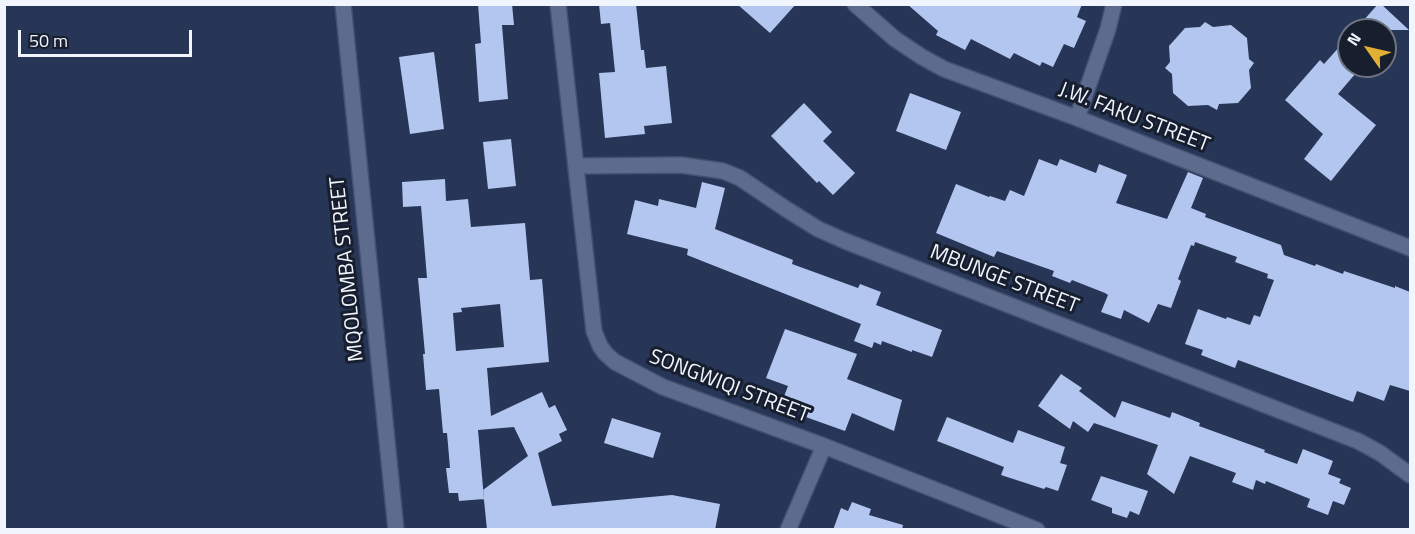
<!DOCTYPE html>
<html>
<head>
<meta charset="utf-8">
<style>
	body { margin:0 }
	#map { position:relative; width:1415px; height:534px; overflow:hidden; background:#273557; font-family:"Titillium Web",sans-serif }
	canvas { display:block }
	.frame { position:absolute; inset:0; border:6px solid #f1f5fe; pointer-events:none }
	.north { position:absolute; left:1337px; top:18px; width:60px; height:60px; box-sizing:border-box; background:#171e2d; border:2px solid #6e7481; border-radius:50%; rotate:304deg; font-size:16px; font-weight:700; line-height:24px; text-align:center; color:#f1f5fe }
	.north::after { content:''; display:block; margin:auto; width:21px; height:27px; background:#e1af34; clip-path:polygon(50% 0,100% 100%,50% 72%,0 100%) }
	.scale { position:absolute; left:18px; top:30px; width:174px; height:27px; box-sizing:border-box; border:3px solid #f1f5fe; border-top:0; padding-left:8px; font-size:18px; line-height:21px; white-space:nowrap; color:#f1f5fe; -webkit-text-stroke:4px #171e2d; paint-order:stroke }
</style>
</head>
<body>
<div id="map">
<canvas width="1415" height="534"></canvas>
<div class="frame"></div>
<div class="north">N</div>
<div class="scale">50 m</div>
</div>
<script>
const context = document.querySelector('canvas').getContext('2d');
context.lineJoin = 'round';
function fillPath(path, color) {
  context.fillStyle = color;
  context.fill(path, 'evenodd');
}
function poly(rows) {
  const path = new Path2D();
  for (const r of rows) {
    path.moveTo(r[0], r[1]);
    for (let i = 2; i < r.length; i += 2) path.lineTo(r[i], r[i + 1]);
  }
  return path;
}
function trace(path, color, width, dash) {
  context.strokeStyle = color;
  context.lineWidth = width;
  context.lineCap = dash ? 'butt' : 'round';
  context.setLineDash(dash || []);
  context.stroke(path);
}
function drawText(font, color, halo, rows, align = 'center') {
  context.font = font + ' "Titillium Web",sans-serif';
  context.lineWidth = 6;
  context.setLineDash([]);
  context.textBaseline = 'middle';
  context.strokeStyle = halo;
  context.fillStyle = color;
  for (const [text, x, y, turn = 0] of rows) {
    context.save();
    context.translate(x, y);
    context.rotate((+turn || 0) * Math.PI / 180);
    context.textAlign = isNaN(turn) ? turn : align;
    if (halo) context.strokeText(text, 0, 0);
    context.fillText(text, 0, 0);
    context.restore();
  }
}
fillPath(poly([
	[478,4,512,4,514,25,502,25,508,99,479,102,475,44,481,43],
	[599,4,636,4,641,50,644,50,646,68,666,66,672,123,644,126,645,134,605,138,599,73,615,72,610,23,601,24],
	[737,4,796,4,770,33],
	[907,4,1082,4,1077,17,1086,21,1074,48,1064,44,1053,67,1042,62,1040,66,1014,53,1010,59,971,39,965,50,936,35,938,31],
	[1378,4,1381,4,1409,30,1355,30],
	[1205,22,1213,27,1231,25,1247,38,1249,59,1254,63,1249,70,1251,88,1238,103,1219,104,1217,110,1208,105,1188,106,1173,93,1172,74,1165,68,1170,62,1169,46,1185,28,1200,27],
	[1349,36,1349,66,1362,66,1338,94,1376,125,1331,181,1304,159,1323,134,1285,100,1320,60,1324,64],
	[434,52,444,129,410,134,399,57],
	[910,93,961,112,946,150,896,131],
	[804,103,832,132,823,141,855,173,833,195,819,181,817,183,771,136],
	[511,139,516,186,488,189,483,142],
	[1039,159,1057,166,1060,159,1096,173,1099,164,1127,175,1116,203,1167,219,1188,172,1203,178,1191,208,1206,214,1205,217,1281,245,1284,255,1315,266,1316,264,1343,274,1344,271,1395,288,1395,286,1410,292,1410,391,1390,385,1384,401,1357,391,1353,402,1238,360,1235,368,1201,355,1203,350,1185,344,1198,309,1226,319,1227,317,1250,325,1254,315,1260,317,1274,280,1267,278,1268,274,1235,262,1237,257,1195,242,1194,246,1191,245,1178,279,1181,281,1171,308,1158,304,1149,323,1124,310,1121,319,1101,312,1108,295,1105,293,1072,280,1070,283,1052,276,1054,271,997,251,994,257,936,233,956,184,989,197,990,196,1005,201,1010,190,1024,196],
	[445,179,446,201,468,199,471,227,525,223,530,280,542,279,549,362,487,368,491,416,542,392,549,408,555,405,567,430,559,434,562,441,538,453,552,506,672,495,720,504,715,530,487,530,483,490,528,456,514,427,478,430,484,499,459,501,458,493,449,493,446,468,450,468,447,433,443,433,439,389,426,390,423,354,425,354,418,278,427,278,421,206,403,207,402,182],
	[500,304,504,347,456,351,453,313,462,312,461,308],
	[702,182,725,188,715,229,793,260,792,264,858,288,860,284,881,292,876,305,942,330,932,357,912,350,912,352,882,341,881,345,874,342,872,348,854,341,861,324,687,255,688,249,627,234,635,200,658,206,659,199,696,208],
	[785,329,857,354,847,379,902,400,894,431,852,413,845,431,800,415,805,407,783,399,788,386,766,378],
	[1061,374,1082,388,1079,391,1115,418,1122,401,1170,418,1172,412,1200,423,1199,426,1265,450,1264,452,1297,464,1303,449,1333,461,1328,474,1341,479,1339,483,1351,488,1344,505,1333,501,1328,515,1307,507,1310,499,1266,481,1265,484,1256,480,1253,490,1232,482,1236,473,1190,456,1174,494,1147,474,1158,445,1094,423,1088,432,1073,421,1070,429,1038,406],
	[947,417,1013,443,1018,430,1065,447,1060,463,1067,465,1058,491,1046,487,1044,489,1001,475,1004,467,937,441],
	[612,418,661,433,653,458,604,443],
	[1101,476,1148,491,1139,515,1130,511,1127,518,1112,513,1112,508,1091,500],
	[852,502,871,509,869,515,903,525,902,530,833,530,841,508,848,511]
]), '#b3c6f0');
const minor = poly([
	[343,4,396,530],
	[558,4,594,331,600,346,606,354,615,362,663,387,824,446,1037,530],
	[855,4,895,39,922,57,944,69,1077,118,1410,248],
	[1077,118,1108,29,1114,4],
	[576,166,681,165,723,171,740,178,786,209,818,229,845,241,1358,441,1380,453,1410,475],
	[788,530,824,446]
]);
trace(minor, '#43506e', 18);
trace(minor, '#5d6c8e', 15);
drawText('21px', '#f1f5fe', '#171e2d', [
	["J.W. FAKU STREET",1134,118,21],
	["MQOLOMBA STREET",348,269,-96],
	["MBUNGE STREET",1004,280,21],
	["SONGWIQI STREET",729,387,21]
]);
</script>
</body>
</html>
